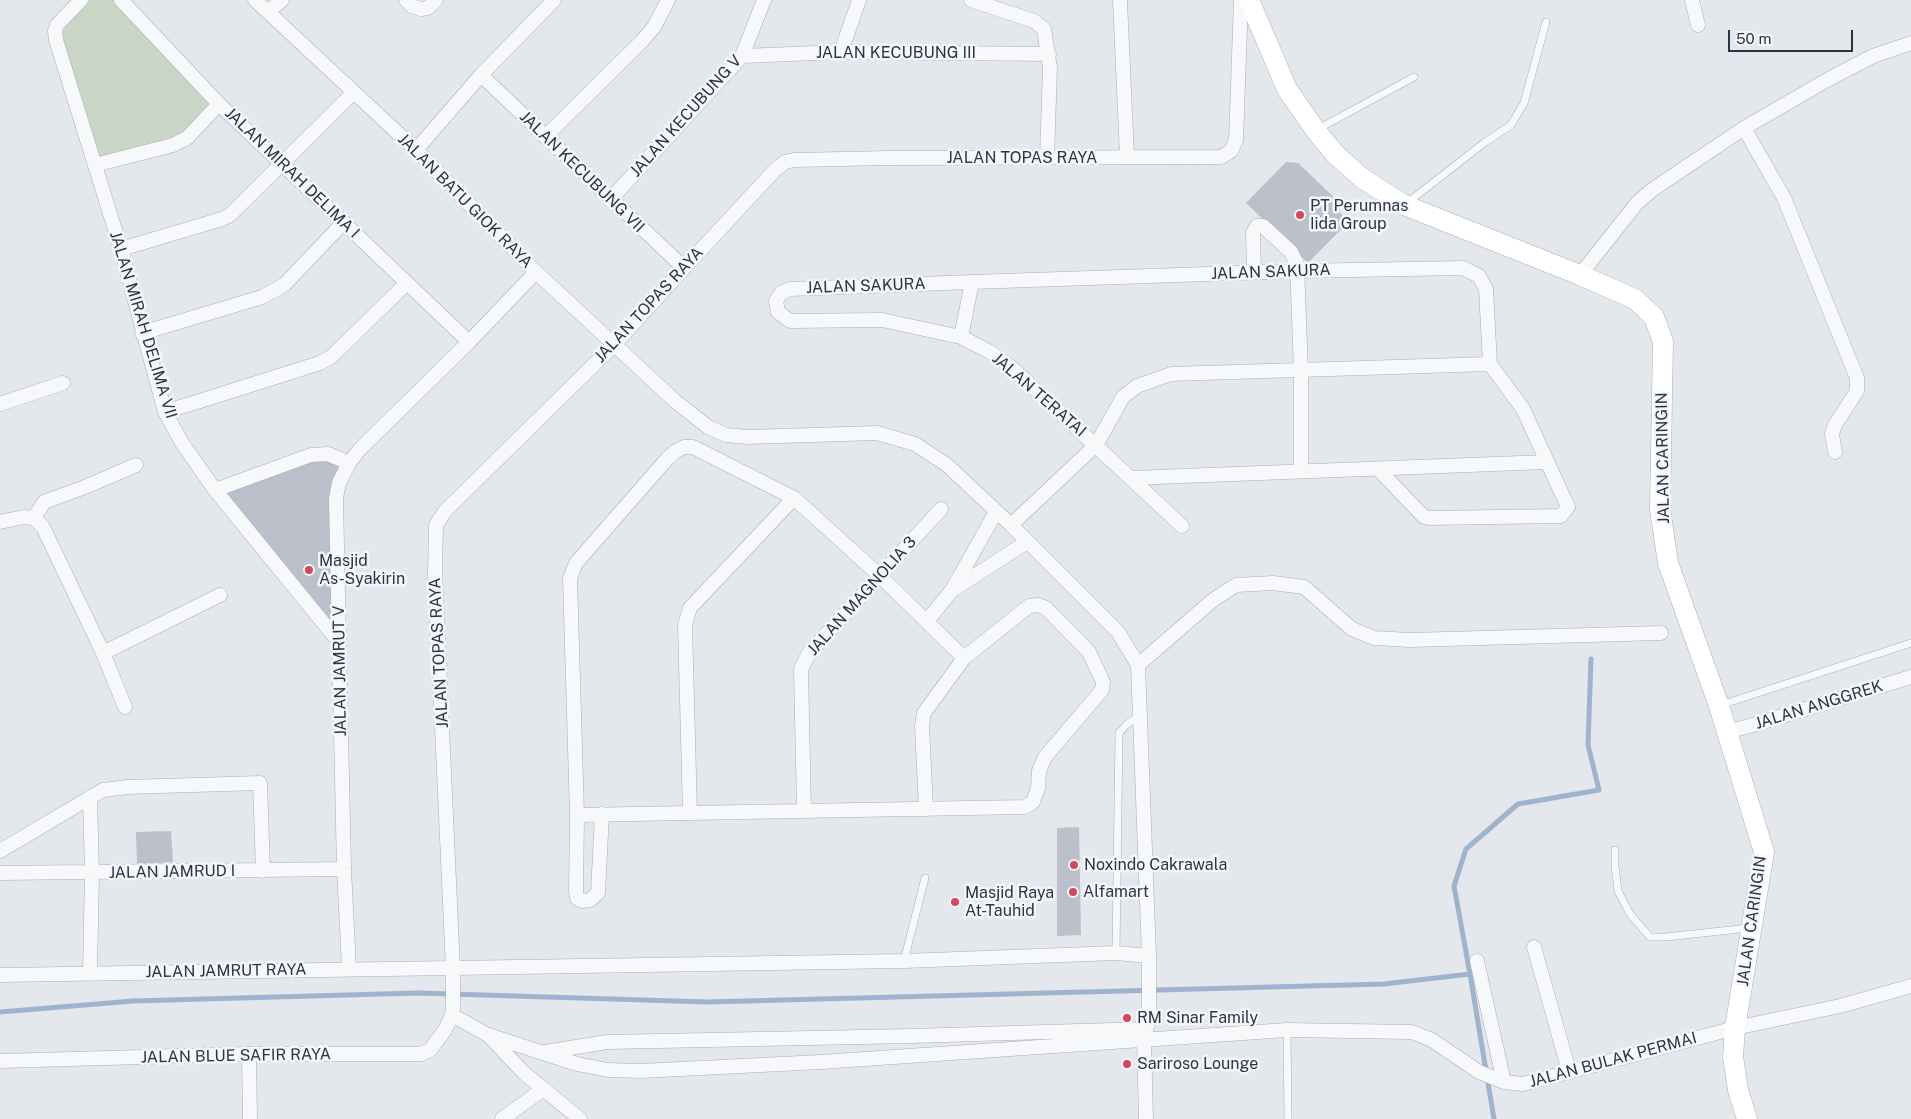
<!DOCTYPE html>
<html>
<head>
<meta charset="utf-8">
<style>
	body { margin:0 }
	#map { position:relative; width:1911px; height:1119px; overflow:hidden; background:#e4e7ec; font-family:"Public Sans",sans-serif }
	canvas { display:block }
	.scale { position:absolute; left:1728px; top:30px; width:125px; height:22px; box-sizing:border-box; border:2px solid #2b3445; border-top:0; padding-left:6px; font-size:15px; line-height:18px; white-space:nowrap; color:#2b3445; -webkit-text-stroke:4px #f4f6f9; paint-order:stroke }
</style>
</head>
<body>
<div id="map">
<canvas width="1911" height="1119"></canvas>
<div class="scale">50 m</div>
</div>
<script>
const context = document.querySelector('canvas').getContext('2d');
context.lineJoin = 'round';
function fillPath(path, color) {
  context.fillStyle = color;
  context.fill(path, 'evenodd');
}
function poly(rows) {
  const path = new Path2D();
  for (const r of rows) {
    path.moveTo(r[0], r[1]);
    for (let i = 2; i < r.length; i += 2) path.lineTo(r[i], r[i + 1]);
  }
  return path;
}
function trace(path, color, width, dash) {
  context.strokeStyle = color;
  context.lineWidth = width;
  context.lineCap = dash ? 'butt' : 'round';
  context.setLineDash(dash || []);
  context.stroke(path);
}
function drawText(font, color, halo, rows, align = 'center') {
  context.font = font + ' "Public Sans",sans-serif';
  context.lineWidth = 5;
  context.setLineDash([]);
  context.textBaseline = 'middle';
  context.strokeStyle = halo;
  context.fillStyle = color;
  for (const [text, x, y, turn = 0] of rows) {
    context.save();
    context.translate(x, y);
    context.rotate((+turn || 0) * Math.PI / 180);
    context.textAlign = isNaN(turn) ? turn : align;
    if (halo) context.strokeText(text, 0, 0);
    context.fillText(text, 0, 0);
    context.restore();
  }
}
fillPath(poly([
	[81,0,121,0,219,104,187,138,95,165,57,25]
]), '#c9d6c5');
trace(poly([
	[1470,974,1454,886,1466,849,1518,804,1599,790,1588,745,1591,659],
	[0,1012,133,1001,418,993,708,1002,1384,984,1470,974,1494,1119]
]), '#9fb4cc', 5);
fillPath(poly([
	[1286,162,1298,163,1341,204,1336,209,1349,221,1308,263,1246,203],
	[311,455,349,463,339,483,339,642,215,490],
	[1079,827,1081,935,1057,936,1057,828],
	[171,831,173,862,137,864,136,832]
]), '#bbc0ca');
const lane = poly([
	[1318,129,1414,77],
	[1407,203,1484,143,1511,125,1524,103,1546,22],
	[1721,705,1911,643],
	[1615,850,1615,866,1618,891,1630,914,1650,937,1666,937,1749,928],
	[1116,953,1119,733,1126,725,1139,716],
	[904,961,925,878],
	[1287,1030,1288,1119]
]);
const street = poly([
	[81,0,57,25,55,31,56,40,121,249,165,412,182,443,215,490,339,642],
	[121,0,219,104,469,342],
	[255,0,416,150,536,272,675,401,708,427,726,435,747,437,877,433,915,444,947,465,1011,525,1118,632,1138,665,1149,956,1149,1016,1144,1040,1146,1119],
	[406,0,412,6,421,9,428,8,436,0],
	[971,0,1034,21,1044,29,1050,68,1047,157],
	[1120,0,1127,157],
	[1692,0,1698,25],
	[268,12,282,0],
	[841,52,859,0],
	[742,56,841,52,1049,54],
	[481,75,684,268],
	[1744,128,1784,198,1857,378,1857,391,1835,425,1832,434,1835,452],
	[545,137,642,41,654,27,668,0],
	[416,150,481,75,554,0],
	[95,165,173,145,187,138,219,104],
	[610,200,742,56,764,0],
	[121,249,222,219,230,215,353,93],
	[1254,272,1253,233,1257,226,1263,226,1291,252,1297,264,1301,372,1301,470],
	[1580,275,1637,203,1652,190,1744,128,1827,80,1873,56,1911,43],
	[972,282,1297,271,1463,268,1479,276,1486,289,1490,364],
	[142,333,262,297,277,289,285,284,344,222],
	[961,337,972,282,790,289,781,293,776,301,778,312,790,321,882,320,961,337,990,352,1011,367,1182,526],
	[0,404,63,383],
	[165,412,320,363,331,357,407,283],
	[1378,469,1424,517,1429,518,1561,516,1568,507,1523,409,1490,364],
	[1131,478,1547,462],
	[215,490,311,455,328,454,349,463],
	[34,518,44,502,85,487,136,465],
	[0,522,24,517,34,518,43,527,103,653,125,707],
	[1011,525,1096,445,1123,397,1137,386,1171,374,1490,364],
	[954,589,1027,542],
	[927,621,952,590,996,512],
	[103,653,220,595],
	[1138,665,1213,600,1236,585,1273,583,1304,587,1352,629,1374,638,1410,640,1661,633],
	[1726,732,1753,725,1911,677],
	[804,811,801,669,809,653,941,509],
	[690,813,685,625,690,608,794,498],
	[602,814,598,893,590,900,582,901,577,898,576,891,577,815,570,578,576,563,667,459,676,451,684,447,693,447,794,498,879,575,964,658],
	[577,815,1025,807,1033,802,1038,788,1039,771,1045,757,1102,690,1103,682,1089,652,1046,608,1038,605,1029,606,964,658,924,713,922,726,926,809],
	[0,851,103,790,127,787,260,783,263,871],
	[0,873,344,869],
	[1534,947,1569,1071],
	[1477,961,1504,1082],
	[349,968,344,869,339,642,336,498,339,483,349,463,360,449,469,342,536,272],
	[90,974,92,873,90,797],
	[0,975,904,961,1116,953,1149,956],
	[452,1015,488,1035,577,1064,608,1070,641,1071,821,1062,1287,1030,1412,1032,1432,1040,1479,1072,1504,1082,1523,1084,1735,1028,1840,1006,1911,986],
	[490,1037,524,1073,580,1119],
	[545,1052,607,1042,912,1036,1146,1029],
	[249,1054,250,1119],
	[0,1061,249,1054,421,1054,430,1050,445,1030,452,1015,453,1007,453,969,435,574,436,525,445,511,614,345,684,268,775,170,785,162,794,160,889,158,1221,157,1231,151,1236,140,1241,0],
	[502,1119,542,1090]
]);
const secondary = poly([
	[1249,0,1287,89,1316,131,1336,155,1362,178,1404,205,1580,275,1635,299,1654,317,1663,342,1660,509,1668,563,1719,706,1764,852,1735,1028,1733,1057,1738,1090,1747,1119]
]);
trace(lane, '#a9aeb7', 8);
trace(street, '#a9aeb7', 15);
trace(secondary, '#a9aeb7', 21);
trace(lane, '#f7f8fa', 7);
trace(street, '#f7f8fa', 14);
trace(secondary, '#fff', 20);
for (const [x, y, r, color] of [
	[1300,215,5,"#d1495b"],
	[309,570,5,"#d1495b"],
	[1074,865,5,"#d1495b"],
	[1073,892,5,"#d1495b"],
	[955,902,5,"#d1495b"],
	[1127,1018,5,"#d1495b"],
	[1127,1064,5,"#d1495b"]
]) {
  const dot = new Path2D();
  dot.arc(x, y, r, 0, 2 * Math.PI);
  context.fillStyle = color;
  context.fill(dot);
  trace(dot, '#f4f6f9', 2);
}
drawText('16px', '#2b3445', '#f4f6f9', [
	["JALAN KECUBUNG III",896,53],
	["JALAN KECUBUNG V",686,116,-48],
	["JALAN TOPAS RAYA",1022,158],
	["JALAN KECUBUNG VII",582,172,44],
	["JALAN MIRAH DELIMA I",292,173,44],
	["JALAN BATU GIOK RAYA",465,201,45],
	["JALAN SAKURA",1271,272,-2],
	["JALAN SAKURA",866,286,-2],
	["JALAN TOPAS RAYA",649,305,-47],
	["JALAN MIRAH DELIMA VII",143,325,73],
	["JALAN TERATAI",1039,395,41],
	["JALAN CARINGIN",1663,458,-91],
	["JALAN MAGNOLIA 3",862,596,-48],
	["JALAN TOPAS RAYA",439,653,-93],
	["JALAN JAMRUT V",340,671,-91],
	["JALAN ANGGREK",1819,705,-17],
	["JALAN JAMRUD I",172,872,-1],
	["JALAN CARINGIN",1752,921,-82],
	["JALAN JAMRUT RAYA",226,971,-1],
	["JALAN BLUE SAFIR RAYA",236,1056,-1],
	["JALAN BULAK PERMAI",1613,1060,-15]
]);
drawText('16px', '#2b3445', '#f4f6f9', [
	["PT Perumnas",1310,206],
	["Iida Group",1310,224],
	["Masjid",319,561],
	["As-Syakirin",319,579],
	["Noxindo Cakrawala",1084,865],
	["Alfamart",1083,892],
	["Masjid Raya",965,893],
	["At-Tauhid",965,911],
	["RM Sinar Family",1137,1018],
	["Sariroso Lounge",1137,1064]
], 'left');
</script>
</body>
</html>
